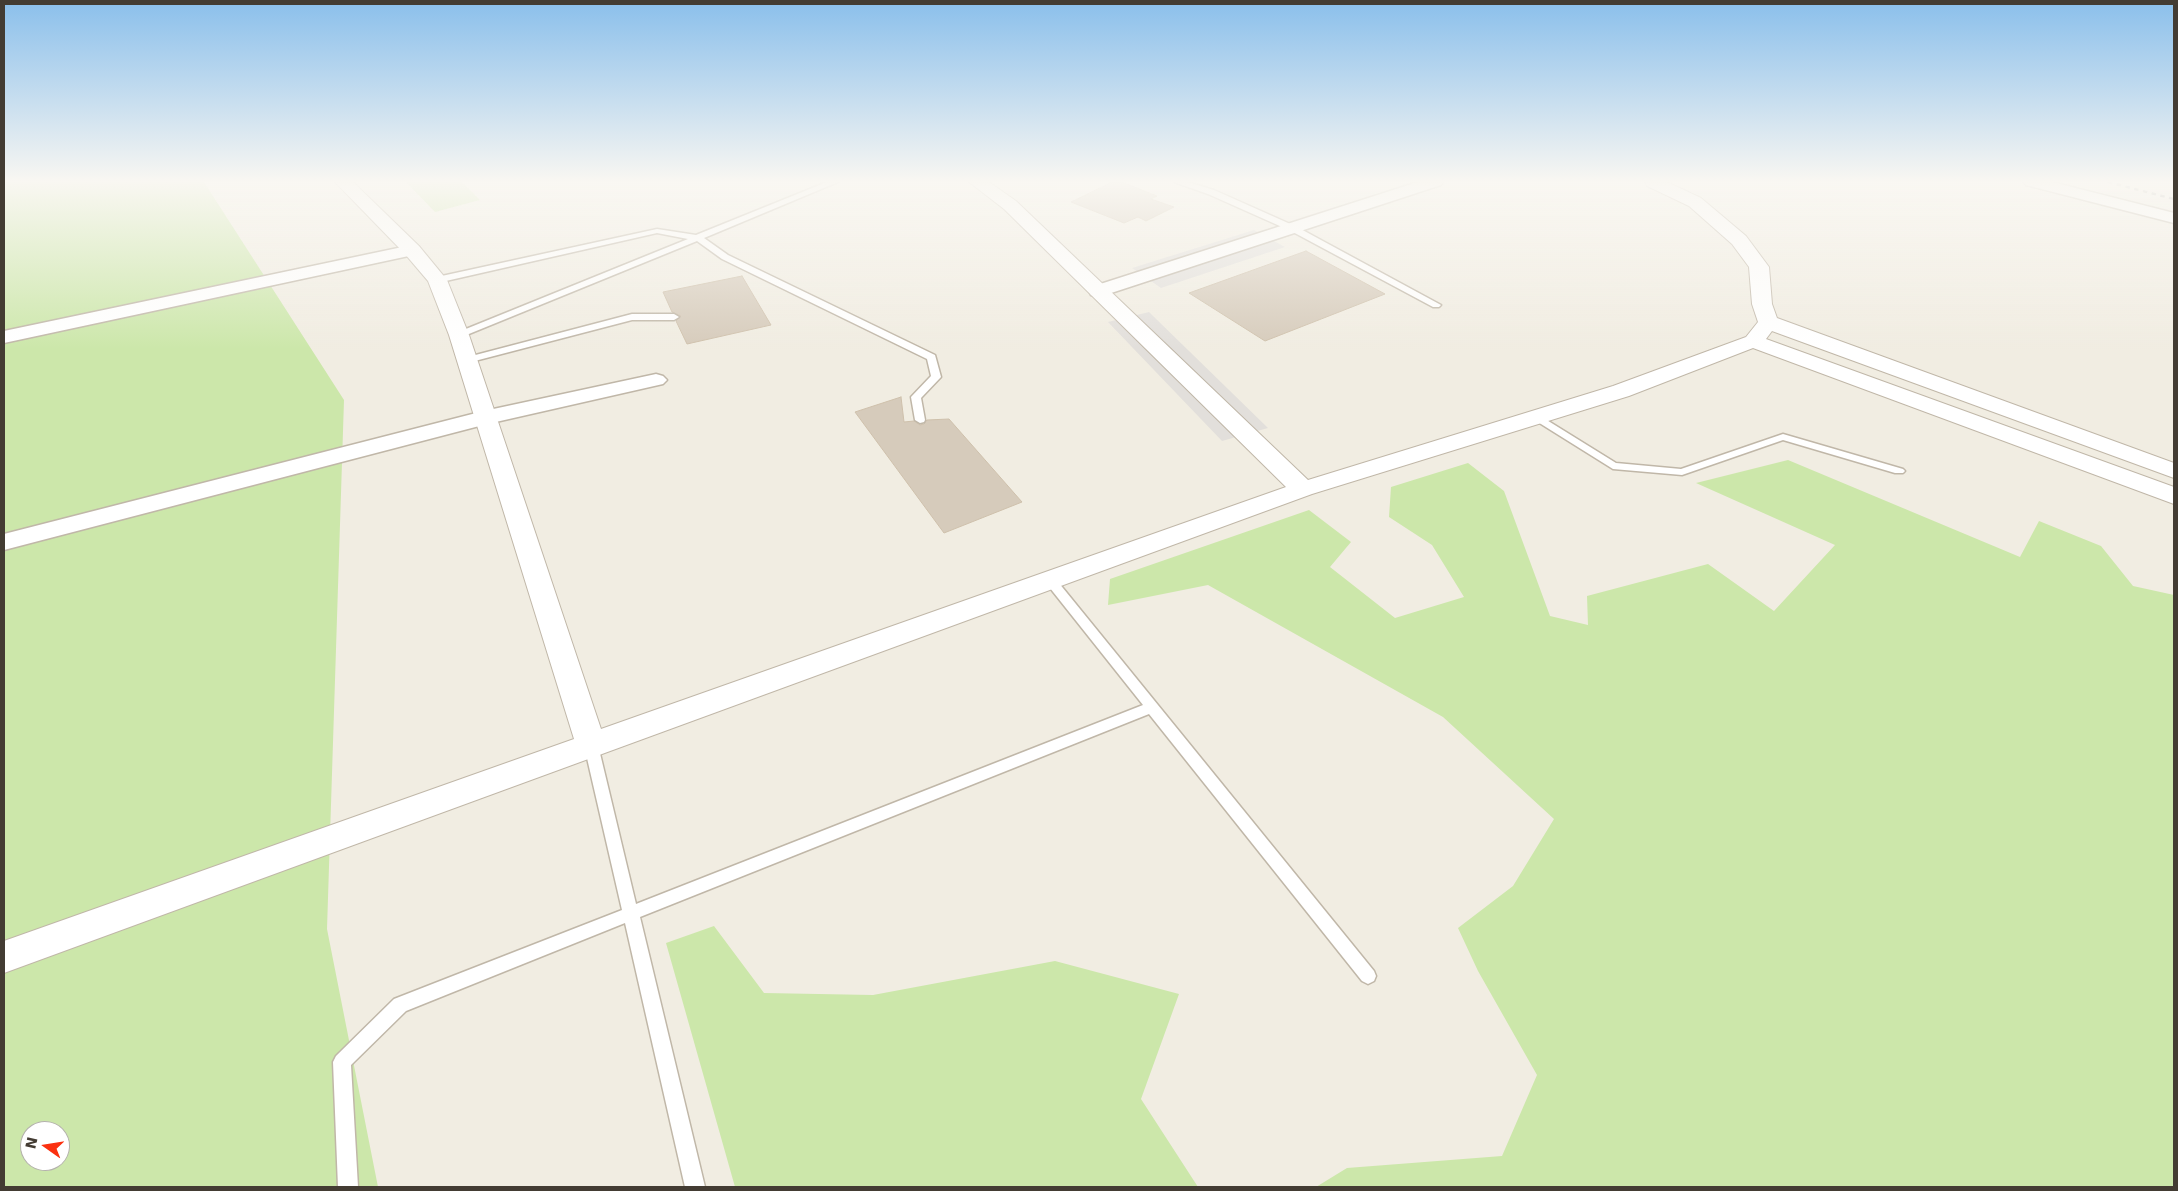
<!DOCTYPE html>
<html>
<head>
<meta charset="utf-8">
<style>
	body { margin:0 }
	#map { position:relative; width:2178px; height:1191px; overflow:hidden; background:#f1ede2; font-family:"DejaVu Sans",sans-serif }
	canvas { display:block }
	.frame { position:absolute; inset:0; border:5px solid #433c33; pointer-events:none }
	.north { position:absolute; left:20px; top:1121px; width:50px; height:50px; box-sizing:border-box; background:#fff; border:1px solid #b4b1ad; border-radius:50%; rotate:283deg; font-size:14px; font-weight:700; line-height:20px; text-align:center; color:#433c33 }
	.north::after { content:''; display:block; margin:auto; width:18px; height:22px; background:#fb3110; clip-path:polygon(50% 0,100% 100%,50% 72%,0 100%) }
</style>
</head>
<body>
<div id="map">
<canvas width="2178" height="1191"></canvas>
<div class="frame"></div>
<div class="north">N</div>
</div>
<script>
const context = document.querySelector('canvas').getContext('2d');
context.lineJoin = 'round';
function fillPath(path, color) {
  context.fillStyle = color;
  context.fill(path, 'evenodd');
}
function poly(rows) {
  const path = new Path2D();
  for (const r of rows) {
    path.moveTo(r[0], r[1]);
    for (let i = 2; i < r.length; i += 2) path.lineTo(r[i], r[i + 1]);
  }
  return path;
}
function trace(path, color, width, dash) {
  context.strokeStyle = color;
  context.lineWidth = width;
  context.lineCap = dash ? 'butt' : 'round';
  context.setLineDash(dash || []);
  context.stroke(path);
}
fillPath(poly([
	[4,182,204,182,344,400,327,929,378,1187,4,1187],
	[30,1131,60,1131,60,1161,30,1161],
	[406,182,462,182,480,200,435,212],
	[1788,460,2020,557,2039,521,2101,546,2133,586,2174,595,2174,1187,1316,1187,1347,1168,1502,1156,1537,1075,1478,971,1458,928,1513,886,1554,819,1443,717,1208,585,1108,605,1110,579,1309,510,1351,542,1330,567,1395,618,1464,597,1432,545,1389,517,1391,487,1468,463,1504,491,1550,616,1588,625,1587,596,1708,564,1774,611,1835,545,1696,483],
	[714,926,764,993,873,995,1055,961,1179,994,1141,1099,1198,1187,735,1187,666,943]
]), '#cce7aa');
fillPath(poly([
	[1254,230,1285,247,1161,288,1132,268],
	[1149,312,1268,428,1222,441,1108,322]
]), '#e2dfdb');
const building = poly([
	[1112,182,1122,182,1157,196,1151,199,1174,207,1146,221,1138,217,1124,223,1071,202,1112,182],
	[1306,251,1385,294,1265,341,1189,293,1306,251],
	[742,276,771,325,687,344,676,321,681,316,672,312,663,292,742,276],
	[901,397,904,422,914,421,920,425,924,424,927,420,949,419,1022,502,944,533,855,412,901,397]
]);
fillPath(building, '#d6cbbb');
trace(building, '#cec0ab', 1);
const service = poly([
	[827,182,838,182,704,238,728,255,935,355,941,377,921,398,925,420,924,422,920,423,915,420,911,397,931,376,927,359,722,259,697,241,459,338,456,337,456,333,688,239,657,233,437,283,433,280,437,277,657,229,696,235,827,182],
	[1174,182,1187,182,1214,190,1297,227,1441,305,1439,307,1433,307,1291,231,1208,194,1174,182],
	[632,314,674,314,679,317,674,320,632,320,467,363,462,360,464,358,632,314],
	[1537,414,1616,463,1681,469,1783,434,1903,469,1905,471,1903,473,1895,473,1783,440,1682,475,1613,469,1533,419,1532,417,1533,415,1537,414],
	[1050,576,1054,577,1374,971,1376,976,1374,981,1368,984,1362,981,1149,714,640,917,705,1187,685,1187,625,923,406,1011,351,1065,358,1187,338,1187,333,1062,336,1056,394,999,622,910,584,745,586,741,591,740,596,741,598,745,636,904,1143,705,1046,583,1044,580,1046,577,1050,576]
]);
const minor = poly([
	[1418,182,1443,182,1441,185,1105,295,1098,297,1091,295,1089,291,1091,287,1418,182],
	[2024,182,2052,182,2174,213,2174,223,2026,185,2024,182],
	[412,245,418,246,421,250,418,254,4,343,4,331,412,245],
	[656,374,663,376,667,380,663,384,487,424,4,550,4,534,484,411,656,374]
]);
const tertiary = poly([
	[335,182,353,182,419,246,447,280,469,335,601,729,1286,487,1004,209,969,182,989,182,1016,201,1308,480,1613,386,1746,337,1758,322,1752,304,1749,267,1732,244,1689,206,1647,186,1645,182,1667,182,1701,198,1746,236,1769,267,1772,304,1777,318,2174,463,2174,478,1772,331,1766,339,2174,487,2174,504,1753,348,1629,396,1312,494,4,973,4,941,574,739,449,335,428,281,405,254,335,182]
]);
trace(service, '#c0b7a8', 3);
trace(minor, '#c0b7a8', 3);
trace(tertiary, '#c0b7a8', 2);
fillPath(service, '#fff');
fillPath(minor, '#fff');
fillPath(tertiary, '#fff');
trace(poly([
	[2108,182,2174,199]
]), '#939393', 2.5, [4.5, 4.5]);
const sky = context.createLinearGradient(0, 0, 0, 349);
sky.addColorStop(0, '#8abfeb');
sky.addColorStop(0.52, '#f9f7f2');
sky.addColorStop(1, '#f9f7f200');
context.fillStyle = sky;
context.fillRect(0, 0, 2178, 349);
</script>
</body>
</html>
